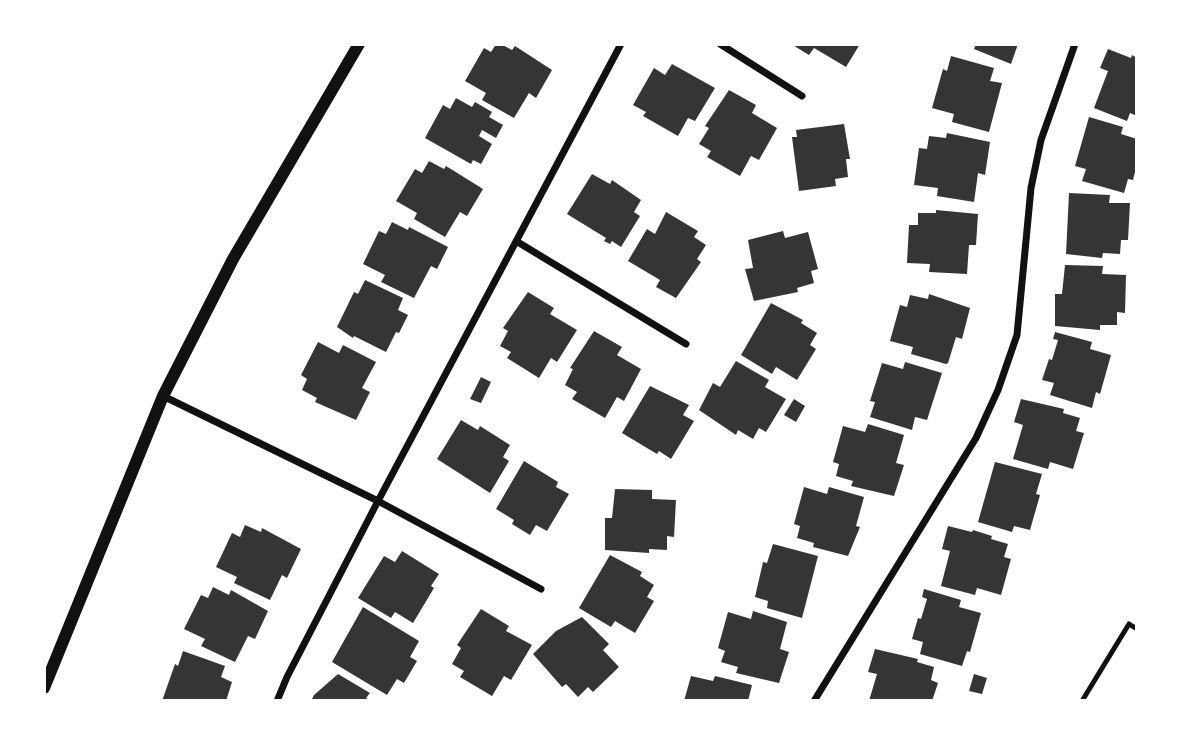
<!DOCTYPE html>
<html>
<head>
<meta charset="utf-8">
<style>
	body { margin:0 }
	#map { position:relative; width:1181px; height:745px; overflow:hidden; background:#fff; font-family:Rubik,sans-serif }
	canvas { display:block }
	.frame { position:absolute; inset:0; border:46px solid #fff; pointer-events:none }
</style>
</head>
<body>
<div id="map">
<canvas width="1181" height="745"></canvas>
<div class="frame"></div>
</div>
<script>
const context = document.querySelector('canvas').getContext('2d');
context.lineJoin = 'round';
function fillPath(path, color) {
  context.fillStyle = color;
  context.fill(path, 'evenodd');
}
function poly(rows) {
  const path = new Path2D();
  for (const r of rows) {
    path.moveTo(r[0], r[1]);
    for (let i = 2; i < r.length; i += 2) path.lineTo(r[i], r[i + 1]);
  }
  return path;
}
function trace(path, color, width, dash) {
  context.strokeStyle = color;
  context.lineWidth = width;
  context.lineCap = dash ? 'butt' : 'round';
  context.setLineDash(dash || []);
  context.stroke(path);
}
fillPath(poly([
	[496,44,501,44,512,50,515,46,552,70,536,98,529,93,514,118,482,100,486,93,465,81,484,48,491,52],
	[791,44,860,44,846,67,814,48,809,55],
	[976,44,1018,44,1011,64,974,49],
	[1108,49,1131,58,1132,55,1137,58,1137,116,1130,113,1127,121,1094,108,1108,71,1100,68],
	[951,56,994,68,990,81,1002,83,989,132,952,122,954,114,932,108,943,69,947,71],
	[672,64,715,88,695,121,688,118,678,136,643,116,646,112,633,105,654,68,665,75],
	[729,90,756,105,752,113,777,128,759,160,751,156,740,176,707,157,711,151,699,144,709,128,705,126],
	[456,98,472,107,475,102,492,112,489,117,503,125,496,138,482,130,479,136,492,144,481,164,473,160,471,164,425,138,443,105,450,109],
	[1089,117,1123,127,1121,134,1137,139,1137,164,1133,180,1128,179,1124,193,1082,181,1086,169,1075,166],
	[844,124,850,159,846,159,848,177,835,179,836,186,799,191,792,137,797,137,796,130],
	[947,133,990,142,985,175,978,173,974,202,937,196,938,188,914,185,919,148,927,149,929,136,946,138],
	[429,161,444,169,446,166,483,189,467,216,460,212,445,237,414,219,417,213,396,201,415,169,422,173],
	[592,174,610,184,612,180,641,200,634,212,640,216,621,247,612,241,610,244,604,241,606,238,567,214],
	[1069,193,1110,195,1109,203,1130,203,1128,240,1121,240,1120,254,1103,253,1102,258,1066,254],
	[936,210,978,214,976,245,969,245,967,274,929,272,930,264,907,263,909,225,918,225,918,213,936,213],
	[666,212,698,231,694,237,706,245,697,259,701,262,676,298,656,287,660,280,628,261,647,229,655,234],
	[392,222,408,230,409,227,448,247,437,269,431,266,414,298,381,282,385,275,363,264,379,231,386,234],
	[783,231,785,238,808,232,818,269,811,271,814,283,797,288,798,292,754,301,745,269,753,268,748,240],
	[1065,265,1103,266,1102,274,1126,275,1125,313,1117,312,1117,325,1100,325,1100,330,1055,326,1055,294,1062,294],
	[365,280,403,298,398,310,408,315,399,333,396,332,386,352,354,336,353,338,337,327,354,292,358,294],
	[528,292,554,308,550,314,577,330,557,362,551,358,539,378,507,358,511,352,500,346,508,331,503,328],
	[929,294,970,308,962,339,956,337,948,363,946,364,911,354,913,347,890,341,900,305,907,307,910,295,928,299],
	[771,303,803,320,801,323,817,333,810,345,816,349,797,380,776,367,772,374,741,355],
	[594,331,622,347,617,355,641,369,624,401,617,397,605,418,572,399,577,392,565,385,573,369,570,368],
	[1055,332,1092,342,1090,349,1111,355,1100,394,1096,392,1092,408,1050,395,1054,383,1042,380,1049,359,1052,360,1058,340,1053,339],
	[318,342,339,353,343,345,376,362,362,388,370,392,356,420,315,402,317,398,302,390,307,379,301,375],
	[736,361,769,380,765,387,786,399,766,432,759,428,753,439,738,430,736,435,699,410,713,383,720,387],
	[905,362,942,373,927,420,915,417,912,430,870,417,875,402,870,401,882,363,903,369],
	[481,377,491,382,481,403,470,399],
	[650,386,689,405,683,415,694,421,671,459,659,451,657,454,622,433],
	[794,399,805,406,796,422,784,415],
	[1021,399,1064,409,1063,413,1080,418,1076,431,1084,433,1073,469,1050,462,1048,469,1013,459,1023,425,1014,422],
	[461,420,478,430,480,426,510,445,503,457,509,461,490,493,437,459],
	[868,424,904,435,896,463,904,465,894,496,851,486,853,481,836,476,839,464,833,462,843,426,865,432],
	[524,461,558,482,556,487,569,494,547,531,536,525,530,535,512,524,514,520,496,509],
	[995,462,1042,474,1036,494,1040,495,1030,530,1014,526,1012,532,978,522],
	[804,487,827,494,829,487,864,497,856,526,860,527,848,556,813,547,814,543,797,538,800,526,794,524],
	[615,489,652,490,652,499,676,500,674,537,667,536,667,550,649,549,649,553,605,550,605,518,612,518],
	[245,525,261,532,262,528,301,549,287,578,282,575,270,600,234,583,237,577,216,567,232,533,240,537],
	[948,526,972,532,973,530,992,536,991,539,1008,544,1004,557,1011,559,1001,595,977,588,975,595,941,586,950,551,942,549],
	[773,544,818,556,802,618,767,608,768,601,755,597,763,562,767,563],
	[402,551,439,574,431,586,434,588,413,623,395,612,391,618,358,598,384,556,395,562],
	[610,555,642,572,640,576,654,585,647,597,654,601,635,633,615,621,611,627,579,608],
	[213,587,229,595,231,590,268,611,255,639,248,636,235,662,201,646,205,639,184,629,201,595,208,598],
	[924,589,961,600,959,607,981,613,970,652,967,651,962,666,920,654,923,642,912,639,918,618,921,619,927,599,922,597],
	[363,607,419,641,410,657,417,661,404,683,397,679,387,695,332,662],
	[481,609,509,626,506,631,532,645,511,680,504,676,492,696,460,677,464,671,452,664,461,648,457,645],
	[753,611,787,622,780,649,789,652,779,683,736,673,738,667,721,662,725,651,718,648,728,612,751,619],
	[582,617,609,644,603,650,619,667,593,692,588,687,578,697,566,684,562,687,533,654,556,631],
	[875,649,918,659,917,662,934,667,931,680,938,683,932,701,869,701,877,674,868,672],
	[183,651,225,666,221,677,232,682,226,701,162,701,175,664,178,666],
	[338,674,370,693,366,698,371,701,311,701,314,695],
	[974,674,987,678,982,694,969,691],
	[691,676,713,681,715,676,752,685,748,701,684,701]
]), '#353535');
trace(poly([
	[1082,701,1129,624,1137,629]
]), '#111', 5);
trace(poly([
	[720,44,802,96],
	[516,241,686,344],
	[163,396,378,501,541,589],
	[277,701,287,677,378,501,621,44],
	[814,701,976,438,998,390,1017,335,1031,188,1041,140,1075,44]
]), '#111', 7);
trace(poly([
	[44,688,163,396,233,259,359,44]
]), '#111', 12);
</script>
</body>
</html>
